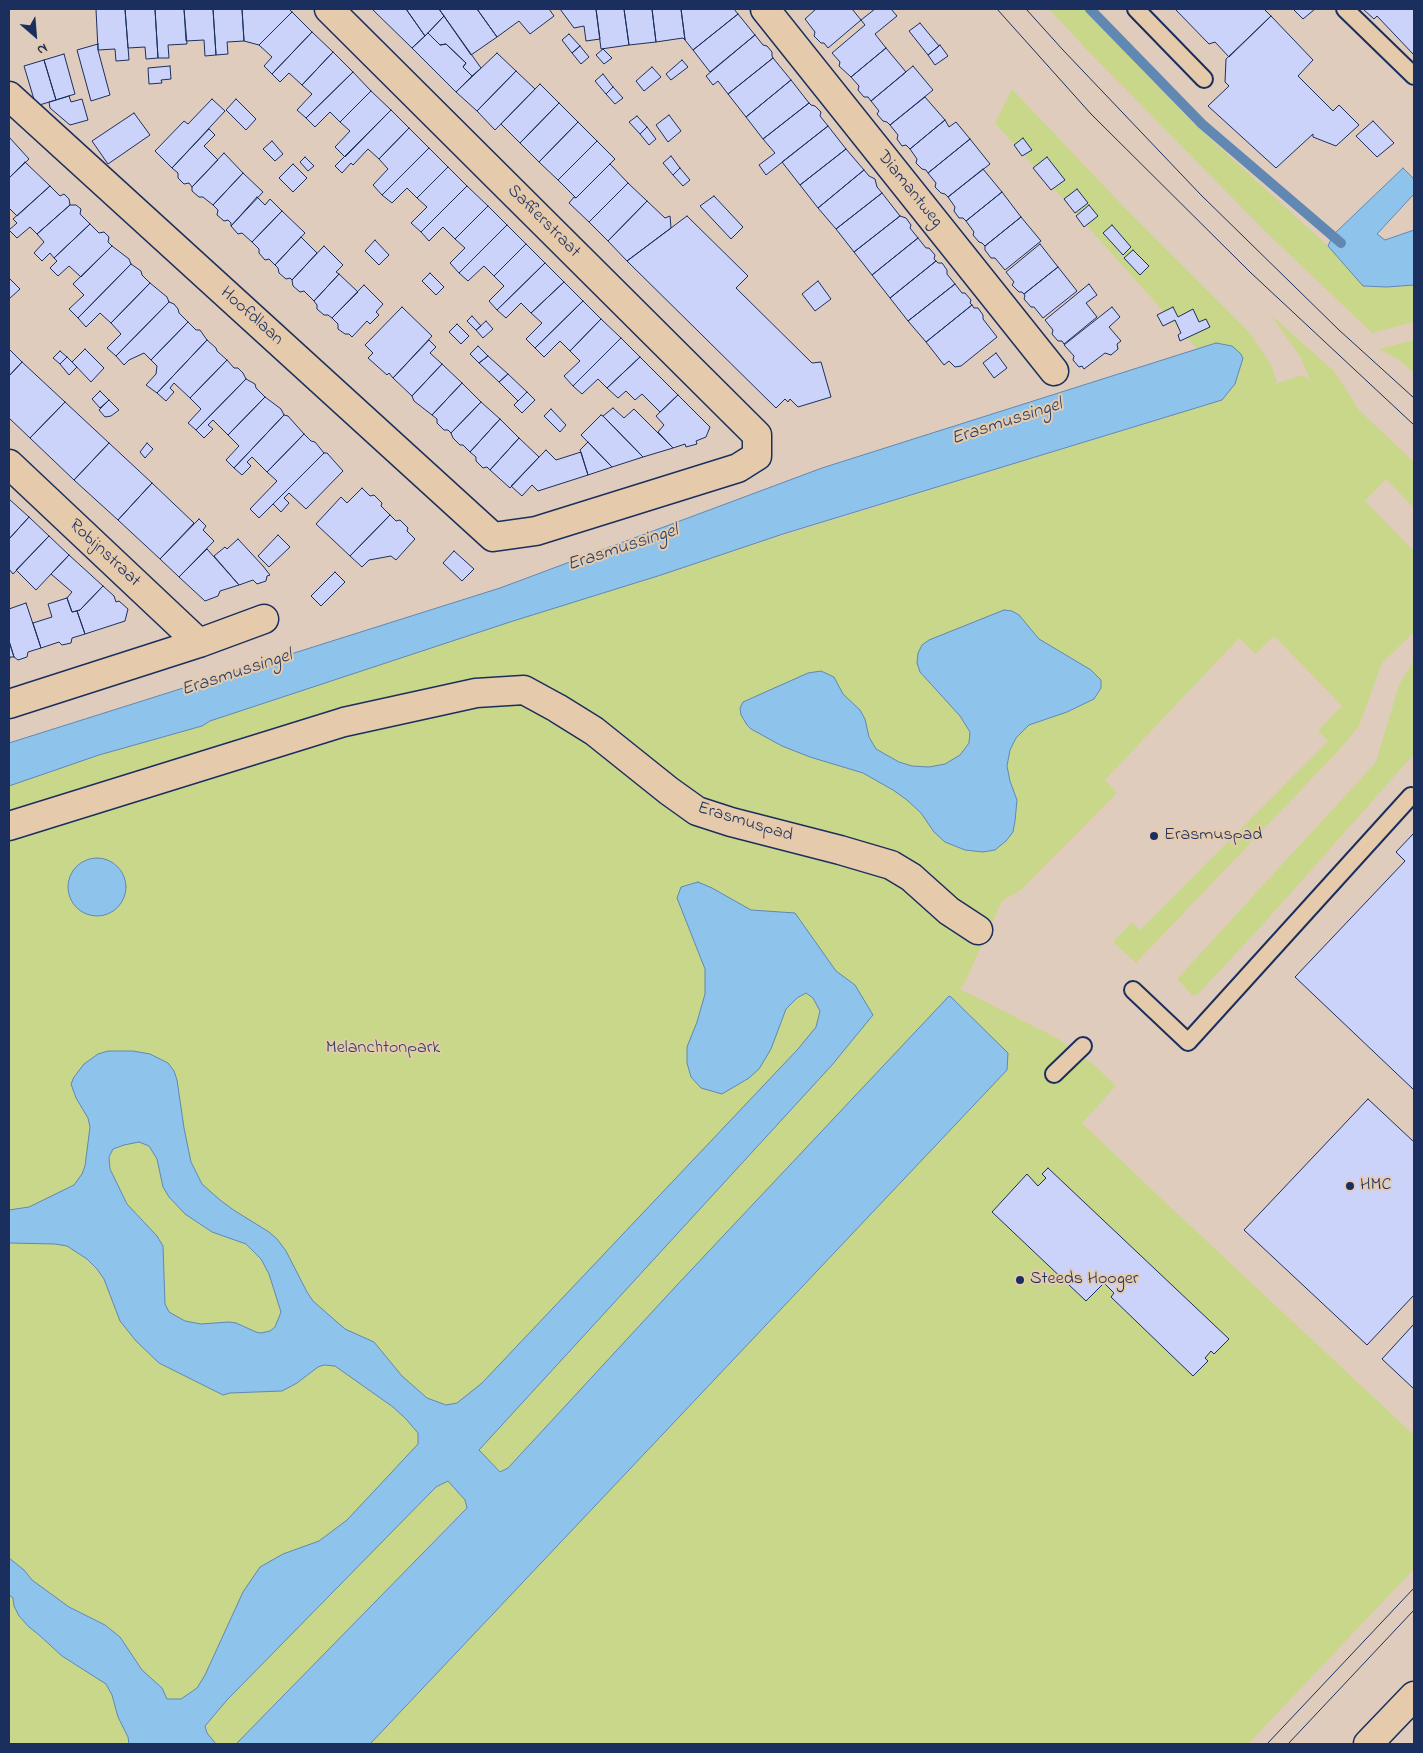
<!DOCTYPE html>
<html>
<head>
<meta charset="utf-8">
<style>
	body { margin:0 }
	#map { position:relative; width:1423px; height:1753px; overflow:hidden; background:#e0ccbc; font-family:"Indie Flower",sans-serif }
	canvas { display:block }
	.frame { position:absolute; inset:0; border:10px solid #1b2f5e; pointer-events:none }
	.north { position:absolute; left:10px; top:10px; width:50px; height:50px; -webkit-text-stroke:4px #e5caac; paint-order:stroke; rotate:153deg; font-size:14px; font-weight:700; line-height:20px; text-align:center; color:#1b2f5e }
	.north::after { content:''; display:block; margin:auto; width:18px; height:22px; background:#1b2f5e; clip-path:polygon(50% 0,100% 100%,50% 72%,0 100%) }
</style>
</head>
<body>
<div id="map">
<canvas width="1423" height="1753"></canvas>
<div class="frame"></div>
<div class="north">N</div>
</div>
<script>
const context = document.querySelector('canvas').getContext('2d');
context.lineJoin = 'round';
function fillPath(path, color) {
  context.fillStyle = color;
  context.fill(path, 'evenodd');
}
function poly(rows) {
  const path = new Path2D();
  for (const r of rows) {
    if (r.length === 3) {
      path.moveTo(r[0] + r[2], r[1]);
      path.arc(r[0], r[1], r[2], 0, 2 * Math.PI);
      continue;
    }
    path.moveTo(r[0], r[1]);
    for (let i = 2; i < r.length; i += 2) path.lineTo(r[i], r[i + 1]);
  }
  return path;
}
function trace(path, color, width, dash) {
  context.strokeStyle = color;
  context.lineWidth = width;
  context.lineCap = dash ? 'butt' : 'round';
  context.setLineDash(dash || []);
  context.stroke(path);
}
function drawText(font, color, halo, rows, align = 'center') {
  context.font = font + ' "Indie Flower",sans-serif';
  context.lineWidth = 4;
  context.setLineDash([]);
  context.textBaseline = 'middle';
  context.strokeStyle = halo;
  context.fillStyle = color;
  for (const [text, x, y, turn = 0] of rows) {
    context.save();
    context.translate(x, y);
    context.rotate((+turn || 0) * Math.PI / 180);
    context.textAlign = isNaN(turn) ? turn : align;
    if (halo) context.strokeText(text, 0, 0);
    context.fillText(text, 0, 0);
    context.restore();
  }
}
fillPath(poly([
	[1049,9,1084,9,1193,123,1328,246,1363,286,1387,287,1414,285,1414,322,1372,333,1265,231,1089,52],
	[1012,89,1123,206,1250,333,1271,365,1277,382,1274,384,1303,375,1311,382,1301,358,1271,315,1335,372,1359,410,1414,462,1414,508,1386,479,1365,501,1414,551,1414,632,1382,663,1359,726,1339,750,1136,963,1113,942,1132,922,1140,930,1328,741,1318,731,1342,706,1274,636,1255,654,1239,638,1105,780,1117,793,1021,890,1002,901,965,982,960,989,1057,1038,1093,1064,1116,1086,1082,1123,1167,1204,1414,1435,1414,1569,1248,1744,370,1744,923,1158,951,997,781,1175,508,1468,501,1472,498,1470,466,1502,467,1507,236,1744,9,1744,9,773,1223,400,1217,343,1197,349,995,123],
	[1414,340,1414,373,1399,360,1379,349],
	[1414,660,1414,754,1266,921,1198,994,1193,996,1177,979,1376,762,1399,685]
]), '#c9d78a');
const water = poly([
	[1403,168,1414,179,1414,194,1377,234,1385,240,1414,230,1414,285,1387,287,1363,286,1328,246,1333,235,1403,168],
	[1216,343,1232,346,1240,353,1243,358,1235,384,1222,400,783,534,661,575,510,622,210,721,202,726,99,755,9,786,9,743,500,588,822,468,1216,343],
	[1004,610,1012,611,1019,615,1039,639,1091,670,1101,680,1101,688,1094,699,1067,712,1029,725,1016,738,1010,750,1007,766,1010,781,1017,800,1015,821,1013,832,1006,841,995,850,983,852,965,850,945,842,934,832,921,813,907,800,893,790,863,773,810,757,782,746,751,729,747,725,741,715,740,708,743,702,808,673,821,671,834,677,843,694,860,710,865,719,869,737,876,749,899,762,912,766,929,767,945,764,960,755,969,743,970,732,960,716,920,672,917,663,918,653,922,645,929,640,1004,610],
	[97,887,29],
	[698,882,712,888,751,910,795,913,836,971,855,985,873,1015,832,1065,479,1450,500,1472,508,1468,677,1285,949,996,951,997,1008,1053,1007,1070,370,1744,236,1744,467,1508,465,1500,448,1481,436,1487,227,1700,205,1726,207,1733,216,1744,129,1744,128,1737,118,1717,112,1695,106,1684,62,1656,39,1635,29,1627,19,1616,14,1606,13,1598,9,1595,9,1558,24,1570,32,1580,69,1607,105,1625,120,1637,142,1670,162,1688,167,1699,181,1699,197,1688,205,1675,243,1592,260,1567,283,1554,319,1541,347,1520,418,1444,418,1433,406,1419,393,1407,335,1366,324,1365,318,1367,297,1383,282,1391,230,1393,223,1395,159,1363,136,1341,120,1321,104,1279,97,1269,87,1259,67,1246,55,1244,9,1243,9,1210,29,1207,74,1185,82,1174,85,1166,90,1127,88,1118,76,1098,71,1084,74,1077,84,1064,98,1054,108,1051,133,1051,150,1054,168,1063,174,1071,177,1080,184,1128,191,1162,202,1184,220,1200,235,1211,269,1232,277,1239,286,1251,307,1292,313,1301,345,1329,374,1342,402,1376,427,1398,446,1405,457,1403,482,1383,798,1049,816,1027,820,1011,813,998,806,993,797,998,786,1009,771,1049,759,1069,749,1078,722,1094,701,1088,691,1077,687,1063,687,1047,697,1022,705,994,705,969,677,898,681,887,698,882],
	[139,1142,149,1146,157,1159,163,1187,169,1197,185,1214,212,1232,246,1244,261,1259,269,1274,281,1312,275,1327,270,1331,261,1333,256,1332,236,1323,229,1322,201,1324,185,1321,169,1312,165,1304,163,1246,157,1236,127,1204,110,1169,109,1157,113,1149,124,1145,139,1142]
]);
fillPath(water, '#8ec3eb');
trace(water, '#6088b3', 1);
trace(poly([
	[1090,9,1202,124,1341,243]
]), '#6088b3', 10);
const building = poly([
	[96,9,125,9,129,60,116,61,115,49,98,50,96,9],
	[125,9,155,9,158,58,146,59,145,47,128,48,125,9],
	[155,9,184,9,187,44,168,45,169,58,158,58,155,9],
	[184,9,213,9,216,55,205,56,204,40,186,41,184,9],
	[213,9,242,9,244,41,227,42,228,54,216,55,213,9],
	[242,9,289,9,292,12,259,45,244,41,242,9],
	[372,9,406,9,425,36,412,48,372,9],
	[406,9,439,9,444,16,425,36,406,9],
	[439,9,477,9,497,37,471,55,439,9],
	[477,9,549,9,554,16,530,34,519,21,497,37,477,9],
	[560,9,596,9,600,39,586,41,584,26,574,28,560,9],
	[596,9,624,9,629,45,601,49,596,9],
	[624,9,652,9,656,42,629,45,624,9],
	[652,9,681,9,685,40,683,38,656,42,652,9],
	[681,9,734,9,738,14,693,50,685,40,681,9],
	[816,9,852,9,861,20,828,48,824,43,821,43,814,36,815,32,805,19,816,9],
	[875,9,891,9,897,16,875,34,886,48,851,77,839,66,840,62,832,53,865,25,861,20,875,9],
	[1175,9,1264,9,1271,16,1229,57,1215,42,1209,44,1175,9],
	[1293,9,1315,9,1303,19,1293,9],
	[1363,9,1414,9,1414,55,1377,16,1374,19,1363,9],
	[292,12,312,32,272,74,264,66,272,57,259,45,292,12],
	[738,14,755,35,710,72,693,50,738,14],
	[444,16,481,68,472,76,463,67,466,63,446,44,440,45,428,33,444,16],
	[1271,16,1313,60,1298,76,1333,111,1339,105,1359,125,1336,146,1313,137,1313,134,1276,168,1208,106,1229,86,1225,82,1226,59,1271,16],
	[920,23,939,46,928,55,909,31,920,23],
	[312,32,333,52,302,85,289,73,280,82,272,74,312,32],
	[428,33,440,45,446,44,466,63,463,67,472,76,456,92,412,48,428,33],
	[569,34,580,46,572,53,562,40,569,34],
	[755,35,763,45,767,46,772,52,772,56,773,58,728,94,718,81,713,85,706,76,755,35],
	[98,44,98,50,110,95,91,101,77,50,98,44],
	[940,45,948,56,935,65,928,55,940,45],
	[580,46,589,57,581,64,572,53,580,46],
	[886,48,906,72,871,101,868,97,864,97,858,90,859,86,851,77,886,48],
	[603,49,612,58,604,64,596,55,603,49],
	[333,52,353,72,306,118,297,110,312,94,302,85,333,52],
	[497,53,516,71,477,111,456,92,497,53],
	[64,54,75,94,56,100,44,60,64,54],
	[773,58,791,80,746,117,728,94,773,58],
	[44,60,56,100,36,106,24,66,44,60],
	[682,60,688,67,671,80,666,74,682,60],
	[170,66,171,79,161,80,162,83,149,84,148,68,170,66],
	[913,66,933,90,890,125,887,122,883,121,877,114,879,111,871,101,913,66],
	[652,67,661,77,644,91,636,81,652,67],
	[516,71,535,89,495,130,477,111,516,71],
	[353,72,371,91,340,122,330,112,315,127,306,118,353,72],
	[603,74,613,87,606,94,595,81,603,74],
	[791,80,809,103,763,139,746,117,791,80],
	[540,84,559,103,520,143,501,124,540,84],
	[613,87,623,98,615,104,606,94,613,87],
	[371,91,391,110,345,157,335,147,350,131,340,122,371,91],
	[69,96,71,102,82,99,88,120,70,125,50,108,49,102,69,96],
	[925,97,945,120,910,149,906,145,902,146,897,139,898,135,890,125,925,97],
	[212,99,225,111,172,168,155,151,184,121,188,124,212,99],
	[236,99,256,119,246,130,226,110,236,99],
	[559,103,578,122,539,162,520,143,559,103],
	[809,103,811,105,815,106,821,112,820,116,828,126,766,175,759,165,775,153,763,139,809,103],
	[391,110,409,128,379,159,368,149,353,165,351,163,342,173,335,166,391,110],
	[134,113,150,135,108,164,92,141,134,113],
	[669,115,681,131,668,142,656,125,669,115],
	[637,116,647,127,640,134,629,122,637,116],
	[945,120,949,127,956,122,970,139,928,173,926,170,922,169,916,163,917,159,910,149,945,120],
	[1373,121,1394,143,1377,157,1356,136,1373,121],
	[578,122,597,141,558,180,539,162,578,122],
	[828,126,846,149,800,185,782,162,828,126],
	[647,127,656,139,649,145,640,134,647,127],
	[409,128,429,148,382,195,373,185,388,169,379,159,409,128],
	[209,129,215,135,204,146,218,160,192,187,189,183,184,184,178,178,178,173,172,168,209,129],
	[9,137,29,159,9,178,9,137],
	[1023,138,1032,150,1022,156,1014,145,1023,138],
	[970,139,990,164,948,197,945,194,941,193,935,187,936,183,928,173,970,139],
	[272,141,283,154,275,161,263,149,272,141],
	[597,141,615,159,576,198,558,180,597,141],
	[429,148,448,167,417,198,407,188,392,203,382,195,429,148],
	[846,149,864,170,818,208,800,185,846,149],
	[224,153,243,173,213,205,203,197,199,197,192,191,192,187,224,153],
	[671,156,680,168,673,175,663,163,671,156],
	[305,157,314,166,308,171,300,162,305,157],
	[1047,157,1065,180,1051,190,1033,168,1047,157],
	[25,162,50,186,17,216,9,208,9,178,25,162],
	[293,164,307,178,293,192,279,178,293,164],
	[610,164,628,183,589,222,569,203,574,197,576,198,610,164],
	[448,167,467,186,421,232,411,223,427,207,417,198,448,167],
	[680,168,690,180,683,186,673,175,680,168],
	[983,169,1002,192,966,221,963,218,959,218,954,211,955,207,948,197,983,169],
	[864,170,869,176,875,179,877,187,882,193,836,229,818,208,864,170],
	[243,173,263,192,231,226,231,223,228,220,224,221,217,215,218,210,213,205,243,173],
	[628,183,647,201,608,241,589,222,628,183],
	[50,186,60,196,64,194,69,199,70,205,37,234,30,227,17,238,9,230,17,223,13,219,50,186],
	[467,186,488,206,455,239,443,227,429,241,421,232,467,186],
	[1077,189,1088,203,1075,213,1064,199,1077,189],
	[1002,192,1021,217,985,246,982,243,979,242,973,235,974,232,966,221,1002,192],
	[882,193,900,216,854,252,836,229,882,193],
	[714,196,743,227,731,239,700,206,714,196],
	[257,197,265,205,270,199,282,211,252,242,242,233,238,234,231,226,257,197],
	[647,201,665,218,670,216,671,228,627,261,608,241,647,201],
	[70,205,76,205,81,209,80,214,90,224,54,258,50,253,42,261,34,253,44,242,37,234,70,205],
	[1089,205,1098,216,1084,227,1076,216,1089,205],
	[488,206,507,225,459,273,450,263,465,248,455,239,488,206],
	[282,211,305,233,275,265,269,259,265,260,259,253,259,249,252,242,282,211],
	[687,216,748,276,736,288,812,363,821,362,831,397,798,407,790,399,788,402,785,399,776,408,627,261,687,216],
	[900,216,906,218,911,225,910,228,918,238,872,275,854,252,900,216],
	[1021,217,1041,241,1005,270,995,258,991,258,985,250,985,246,1021,217],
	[90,224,99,233,104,232,109,237,108,242,112,246,81,277,69,266,58,276,50,268,57,261,54,258,90,224],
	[507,225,526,244,494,276,484,266,468,281,459,273,507,225],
	[1112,225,1131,247,1123,255,1103,233,1112,225],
	[301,237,317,253,292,280,290,278,286,279,279,273,278,268,275,265,301,237],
	[918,238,926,248,929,248,935,255,934,259,936,261,890,298,872,275,918,238],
	[375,240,389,255,379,265,365,251,375,240],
	[526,244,545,263,497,310,489,301,504,286,494,276,526,244],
	[1040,244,1058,267,1024,294,1022,292,1019,292,1012,285,1014,282,1006,272,1040,244],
	[112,246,129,259,131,264,78,318,69,309,84,295,73,284,112,246],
	[324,246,343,265,336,272,339,274,314,301,304,291,300,292,293,286,292,280,324,246],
	[1133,250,1149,266,1140,275,1124,258,1133,250],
	[936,261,938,263,942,263,947,270,947,274,955,284,908,321,890,298,936,261],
	[545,263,564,282,531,313,521,303,506,318,497,310,545,263],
	[131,264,141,271,142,275,150,283,111,323,100,313,86,327,78,318,131,264],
	[1058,267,1077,291,1043,318,1034,307,1031,307,1024,299,1025,296,1024,294,1058,267],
	[430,273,444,287,436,295,422,281,430,273],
	[339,274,358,292,332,318,328,315,324,315,317,309,317,305,314,301,339,274],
	[9,278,20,289,9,299,9,278],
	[818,281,831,299,815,311,802,294,818,281],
	[564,282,583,301,535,348,526,339,542,323,531,313,564,282],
	[150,283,167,297,169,302,116,356,107,348,121,334,111,323,150,283],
	[955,284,962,293,965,293,971,300,970,303,972,305,926,342,908,321,955,284],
	[1089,284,1097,295,1086,303,1097,317,1064,344,1062,341,1058,341,1052,334,1053,330,1045,320,1089,284],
	[364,285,383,304,376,312,379,315,370,324,367,321,352,337,349,334,345,334,338,329,338,324,332,318,364,285],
	[583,301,601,319,570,351,560,341,544,357,535,348,583,301],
	[169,302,174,304,178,309,179,313,188,322,151,360,144,353,129,360,124,365,116,356,169,302],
	[972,305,974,308,978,308,983,315,983,319,997,337,961,366,955,367,949,361,944,365,926,342,972,305],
	[402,307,432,336,393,378,389,373,387,375,368,358,373,353,365,345,402,307],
	[1112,307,1120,317,1109,327,1121,341,1117,344,1118,349,1111,355,1105,353,1084,369,1082,366,1079,367,1073,360,1074,356,1064,345,1112,307],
	[1173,307,1178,317,1193,309,1199,322,1206,319,1210,327,1180,341,1178,335,1181,333,1175,320,1163,326,1157,315,1173,307],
	[472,316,481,326,476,330,467,321,472,316],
	[601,319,621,338,573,386,564,376,580,361,570,351,601,319],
	[486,321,493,329,483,338,476,330,486,321],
	[188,322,196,330,200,330,207,340,157,393,146,385,156,374,157,366,151,360,188,322],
	[457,324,469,336,461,344,449,332,457,324],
	[621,338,640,357,607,388,598,379,582,394,573,386,621,338],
	[207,340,216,348,217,351,227,360,190,398,174,383,170,388,174,392,166,401,157,393,207,340],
	[429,340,436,347,430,353,442,364,412,396,393,378,429,340],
	[478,346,488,356,479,363,470,354,478,346],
	[9,349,22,362,9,376,9,349],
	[85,349,104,368,91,382,72,362,85,349],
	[60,351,67,357,60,364,53,358,60,351],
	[996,353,1007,368,994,378,983,363,996,353],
	[488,356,508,374,499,382,479,363,488,356],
	[67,357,77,367,69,375,60,364,67,357],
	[640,357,678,395,660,412,642,394,635,400,626,391,618,398,607,388,640,357],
	[227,360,234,368,238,368,243,373,246,379,196,430,188,423,201,409,190,398,227,360],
	[22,362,65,402,30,438,9,418,9,376,22,362],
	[442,364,462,383,432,415,414,401,412,396,442,364],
	[508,374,527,392,518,401,499,382,508,374],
	[246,379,255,384,256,388,265,397,228,435,213,420,208,425,213,429,204,438,196,430,246,379],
	[462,383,481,402,451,433,448,430,444,430,437,423,437,419,432,415,462,383],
	[100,391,109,400,100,408,92,399,100,391],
	[527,392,535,400,522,413,514,405,527,392],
	[678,395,710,427,706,437,696,441,697,444,686,447,685,444,673,448,658,432,664,425,656,416,678,395],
	[265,397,281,409,284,415,234,468,226,460,239,446,228,435,265,397],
	[109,400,119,410,111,416,105,417,99,410,109,400],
	[65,402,109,443,74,480,30,438,65,402],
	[481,402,500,419,470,452,463,445,460,445,453,438,451,433,481,402],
	[613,408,624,418,634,409,673,448,643,457,603,416,613,408],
	[551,409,566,425,560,432,544,416,551,409],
	[284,415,288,416,304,434,267,472,252,457,247,462,251,466,242,475,234,468,284,415],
	[601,415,603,416,643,457,612,467,581,435,601,415],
	[500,419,519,438,490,470,487,467,483,468,476,461,476,457,470,452,500,419],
	[304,434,311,441,315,442,324,453,259,518,250,509,277,481,267,472,304,434],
	[519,438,539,457,510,488,490,470,519,438],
	[588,442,612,467,588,475,580,450,588,442],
	[109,443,152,483,118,520,74,480,109,443],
	[147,443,153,449,145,458,140,452,147,443],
	[546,450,556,460,581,452,588,475,538,491,532,485,522,496,511,486,546,450],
	[324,453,327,453,343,471,306,509,289,493,284,498,289,503,281,512,273,504,324,453],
	[152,483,194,523,160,559,118,520,152,483],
	[362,488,370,496,374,495,382,503,381,506,390,515,350,556,316,524,341,497,347,503,362,488],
	[9,499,29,517,9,539,9,499],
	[390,515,396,521,400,520,408,528,407,531,415,539,396,560,391,556,369,560,362,567,350,556,390,515],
	[29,517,49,536,13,574,9,569,9,539,29,517],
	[199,519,206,526,203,530,214,541,179,577,160,559,199,519],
	[278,535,290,547,269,567,258,556,278,535],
	[49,536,69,555,36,590,16,570,49,536],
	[238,539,263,566,270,575,267,576,266,581,257,584,253,580,239,585,214,556,225,547,227,549,238,539],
	[207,549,239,585,220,591,218,596,205,601,179,577,207,549],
	[454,551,474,569,462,581,443,563,454,551],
	[69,555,103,586,80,610,72,612,67,598,72,592,51,574,69,555],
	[335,572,345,582,321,606,311,596,335,572],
	[103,586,114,596,116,602,119,601,128,609,125,621,85,634,77,611,80,610,103,586],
	[67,598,72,612,77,611,85,634,72,638,71,643,62,645,59,642,41,648,33,623,52,617,48,604,67,598],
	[26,603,41,648,28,652,27,657,18,660,14,657,9,641,9,609,26,603],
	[9,641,14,657,10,657,9,663,9,641],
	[1414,833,1414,1090,1295,977,1405,861,1396,852,1414,833],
	[1368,1099,1414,1142,1414,1295,1367,1345,1244,1230,1368,1099],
	[1048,1168,1229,1339,1214,1354,1211,1351,1205,1358,1208,1361,1193,1376,1111,1297,1114,1293,1104,1283,1086,1301,992,1212,1027,1174,1038,1186,1046,1178,1042,1174,1048,1168],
	[1414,1324,1414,1389,1382,1359,1414,1324]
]);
fillPath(building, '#cbd3fb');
trace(building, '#1b2f5e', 1);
const lane = poly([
	[1136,9,1204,79],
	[1345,9,1414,76],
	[1133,990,1188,1042,1411,796],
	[1054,1074,1083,1046]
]);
const street = poly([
	[765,9,1054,371],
	[9,96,493,537,536,531,738,468,757,456,757,435,329,9],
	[9,464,199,643],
	[9,704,199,643,264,619],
	[9,826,344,722,476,693,524,690,557,708,594,731,669,791,697,811,731,822,840,850,891,865,911,877,949,911,978,930]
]);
const secondary = poly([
	[1368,1744,1414,1696]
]);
trace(lane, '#1b2f5e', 20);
trace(street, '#1b2f5e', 31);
trace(secondary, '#1b2f5e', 31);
trace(lane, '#e5caac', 16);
trace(street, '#e5caac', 28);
trace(secondary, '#e5caac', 28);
trace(poly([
	[997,9,1091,114,1250,272,1414,425],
	[1026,9,1063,50,1201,195,1339,330,1414,398],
	[1267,1744,1414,1588],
	[1288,1744,1414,1610]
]), '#1b2f5e', 1);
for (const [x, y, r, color] of [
	[1154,836,5,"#1b2f5e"],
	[1350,1186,5,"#1b2f5e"],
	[1020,1280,5,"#1b2f5e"]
]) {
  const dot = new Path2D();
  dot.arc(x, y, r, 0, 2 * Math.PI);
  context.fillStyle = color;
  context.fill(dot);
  trace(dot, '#e5caac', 2);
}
drawText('18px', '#1b2f5e', '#e5caac', [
	["Diamantweg",909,190,51],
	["Saffierstraat",543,222,45],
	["Hoofdlaan",251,317,42],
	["Robijnstraat",104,554,43],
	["Erasmuspad",745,823,17]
]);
drawText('18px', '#1b2f5e', '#e5caac', [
	["Erasmuspad",1164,836],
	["HMC",1360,1186],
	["Steeds Hooger",1030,1280]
], 'left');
drawText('18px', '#2c4062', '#e5caac', [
	["Melanchtonpark",383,1049]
]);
drawText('italic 19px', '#263e6c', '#e5caac', [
	["Erasmussingel",1007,423,-18],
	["Erasmussingel",623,549,-18],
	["Erasmussingel",237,674,-18]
]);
</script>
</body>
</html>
